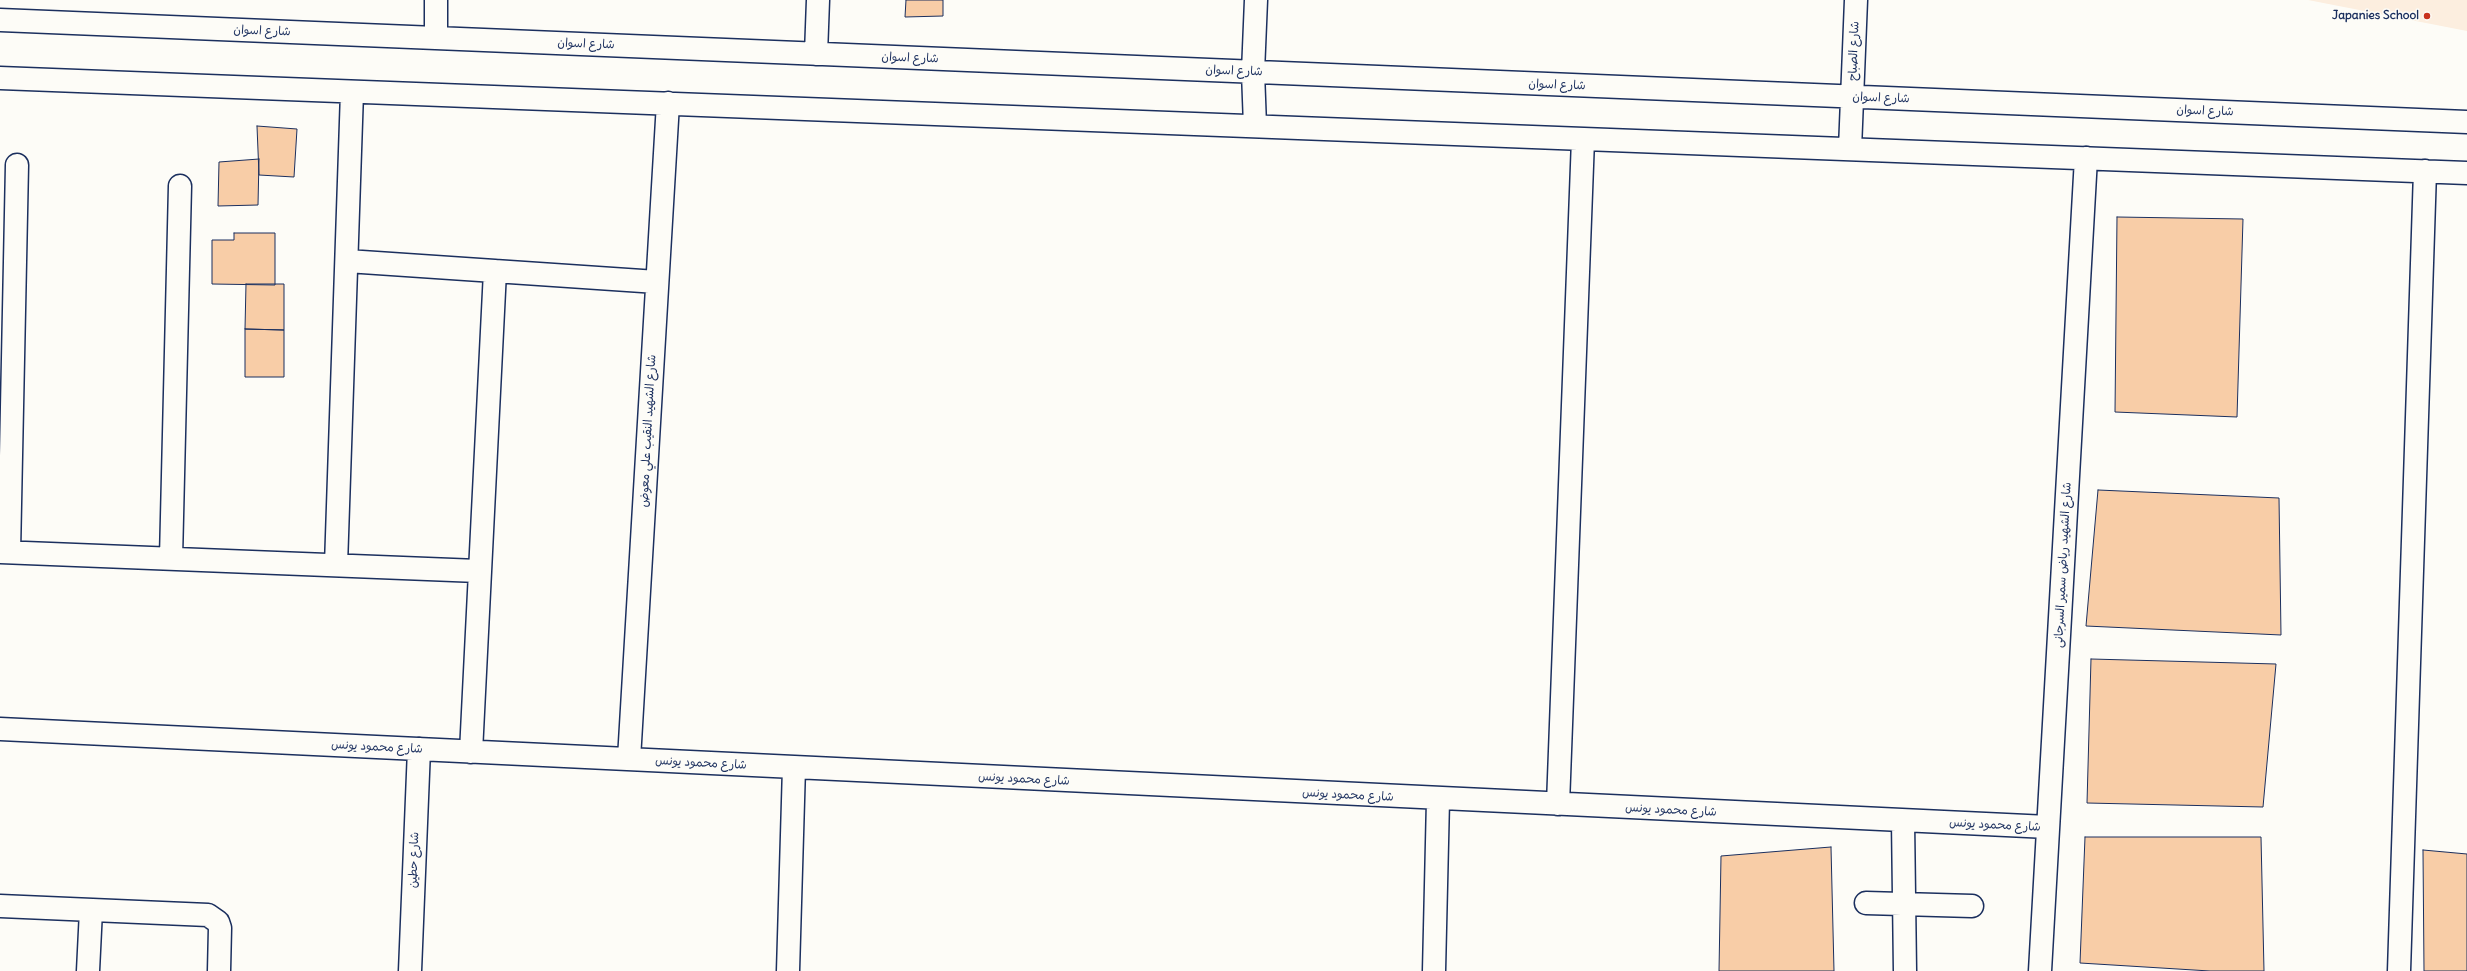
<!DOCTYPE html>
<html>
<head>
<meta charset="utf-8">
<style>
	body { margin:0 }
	canvas { display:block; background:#fdfcf7 }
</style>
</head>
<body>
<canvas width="2467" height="971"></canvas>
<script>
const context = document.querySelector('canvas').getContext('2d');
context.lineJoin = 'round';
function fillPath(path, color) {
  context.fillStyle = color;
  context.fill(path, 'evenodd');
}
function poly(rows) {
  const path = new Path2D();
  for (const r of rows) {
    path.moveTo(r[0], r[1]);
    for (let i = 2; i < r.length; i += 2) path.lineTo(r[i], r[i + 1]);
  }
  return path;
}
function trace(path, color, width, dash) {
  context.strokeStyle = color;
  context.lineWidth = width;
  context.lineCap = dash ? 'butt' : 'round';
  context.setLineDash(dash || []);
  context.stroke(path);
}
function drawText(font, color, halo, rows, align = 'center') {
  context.font = font + ' Delius,"Playpen Sans Arabic",sans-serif';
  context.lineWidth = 3;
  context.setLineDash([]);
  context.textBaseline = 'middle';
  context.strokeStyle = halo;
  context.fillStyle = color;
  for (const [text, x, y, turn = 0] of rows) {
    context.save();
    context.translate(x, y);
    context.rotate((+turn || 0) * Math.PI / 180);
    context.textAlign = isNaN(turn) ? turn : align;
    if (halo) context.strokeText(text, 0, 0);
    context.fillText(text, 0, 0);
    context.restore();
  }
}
fillPath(poly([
	[2308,0,2467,0,2467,31]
]), '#fceedf');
const building = poly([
	[906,0,943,0,943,16,905,17,906,0],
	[257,126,297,129,294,177,259,175,257,126],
	[259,159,258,205,218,206,219,162,259,159],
	[2117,217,2243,219,2237,417,2115,412,2117,217],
	[234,233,275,233,275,285,212,284,212,240,234,240,234,233],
	[246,284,284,284,284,330,245,329,246,284],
	[245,329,284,330,284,377,245,377,245,329],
	[2098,490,2279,498,2281,635,2086,626,2098,490],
	[2091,659,2276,664,2263,807,2087,803,2091,659],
	[2085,837,2261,837,2264,971,2210,971,2080,963,2085,837],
	[1831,847,1834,971,1719,971,1721,856,1831,847],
	[2423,850,2467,854,2467,971,2424,971,2423,850]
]);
fillPath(building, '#f8cda7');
trace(building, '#1b2f5e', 1);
const minor = poly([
	[0,20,2467,122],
	[436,38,436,0],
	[816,54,818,0],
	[0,78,2467,173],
	[1255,126,1253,72,1256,0],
	[1850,149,1856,0],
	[347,261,657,282],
	[0,552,478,571],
	[9,552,17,165],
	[171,558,180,186],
	[336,565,352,92],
	[0,729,2048,827],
	[471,752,495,271],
	[629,759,668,103],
	[1558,804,1583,139],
	[1903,821,1905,971],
	[1866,903,1972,906],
	[0,906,208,915,218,922,220,928,219,971],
	[88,971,91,910],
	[410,971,419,749],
	[788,971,794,767],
	[1434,971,1438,800],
	[2040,971,2086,158],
	[2399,971,2425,171]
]);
trace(minor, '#1b2f5e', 25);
trace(minor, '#fdfcf7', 22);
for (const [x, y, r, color] of [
	[2427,16,4,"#c8321e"]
]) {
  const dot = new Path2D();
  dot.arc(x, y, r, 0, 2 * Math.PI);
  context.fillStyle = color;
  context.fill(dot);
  trace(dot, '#fdfcf7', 1.5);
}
drawText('bold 12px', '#1b2f5e', '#fdfcf7', [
	["Japanies School",2419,16]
], 'right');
drawText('12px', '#1b2f5e', '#fdfcf7', [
	["شارع اسوان",262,31,2],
	["شارع اسوان",586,44,2],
	["شارع الصباح",1854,51,-88],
	["شارع اسوان",910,58,2],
	["شارع اسوان",1234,71,2],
	["شارع اسوان",1557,85,2],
	["شارع اسوان",1881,98,2],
	["شارع اسوان",2205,111,2],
	["شارع الشهيد النقيب علي معوض",648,431,-87],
	["شارع الشهيد رياض سمير السرجانى",2063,565,-87],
	["شارع محمود يونس",377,747,3],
	["شارع محمود يونس",701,763,3],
	["شارع محمود يونس",1024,779,3],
	["شارع محمود يونس",1348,795,3],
	["شارع محمود يونس",1671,810,3],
	["شارع محمود يونس",1995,825,3],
	["شارع حطين",414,860,-88]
]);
</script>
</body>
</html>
